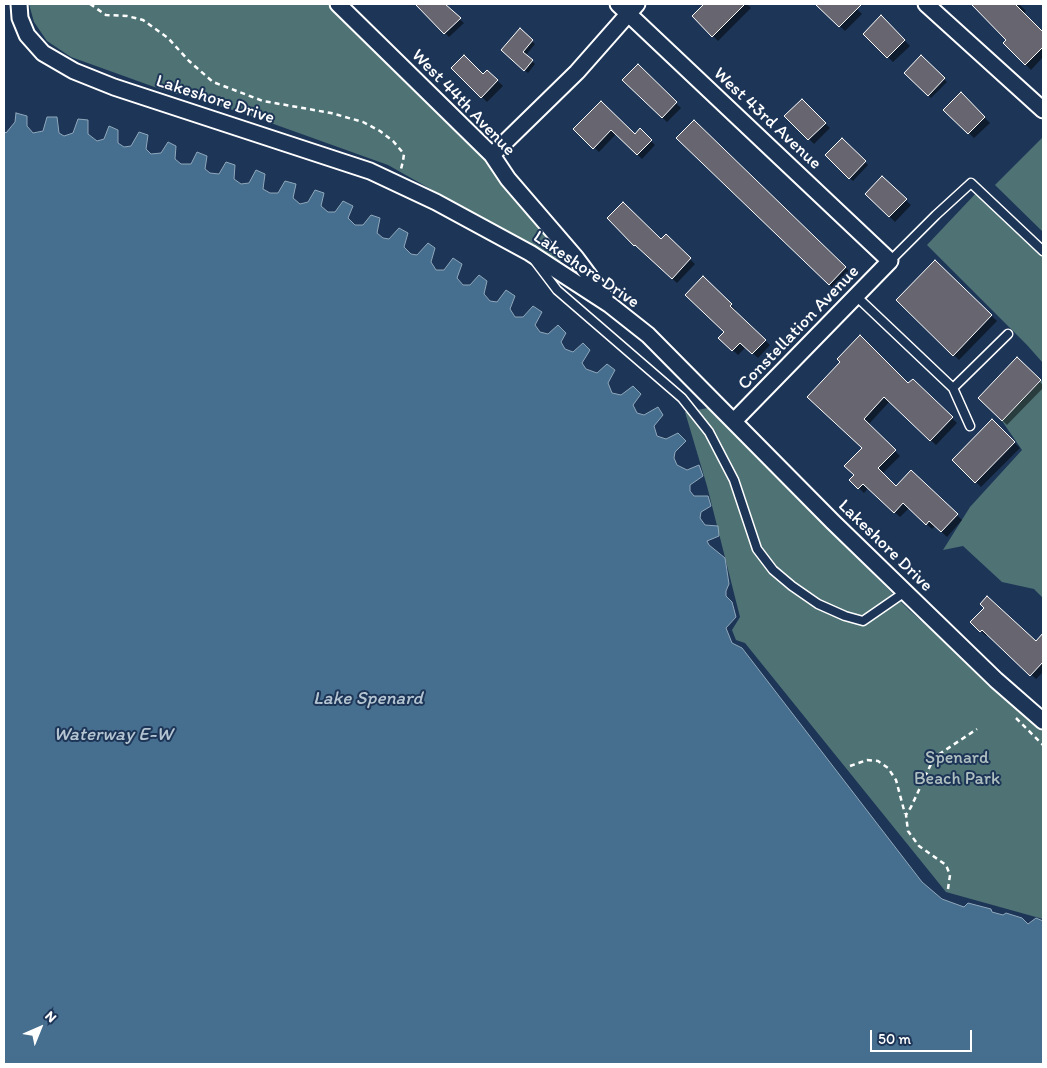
<!DOCTYPE html>
<html>
<head>
<meta charset="utf-8">
<style>
	body { margin:0 }
	#map { position:relative; width:1047px; height:1068px; overflow:hidden; background:#1d3557; font-family:Itim,sans-serif }
	canvas { display:block }
	.frame { position:absolute; inset:0; border:5px solid #fff; pointer-events:none }
	.north { position:absolute; left:15px; top:1003px; width:50px; height:50px; -webkit-text-stroke:4px #1d3557; paint-order:stroke; rotate:44deg; font-size:14px; font-weight:700; line-height:20px; text-align:center; color:#fff }
	.north::after { content:''; display:block; margin:auto; width:18px; height:22px; background:#fff; clip-path:polygon(50% 0,100% 100%,50% 72%,0 100%) }
	.scale { position:absolute; left:870px; top:1030px; width:102px; height:22px; box-sizing:border-box; border:2px solid #fff; border-top:0; padding-left:6px; font-size:15px; line-height:18px; white-space:nowrap; color:#fff; -webkit-text-stroke:4px #1d3557; paint-order:stroke }
</style>
</head>
<body>
<div id="map">
<canvas width="1047" height="1068"></canvas>
<div class="frame"></div>
<div class="north">N</div>
<div class="scale">50 m</div>
</div>
<script>
const context = document.querySelector('canvas').getContext('2d');
context.lineJoin = 'round';
function fillPath(path, color) {
  context.fillStyle = color;
  context.fill(path, 'evenodd');
}
function poly(rows) {
  const path = new Path2D();
  for (const r of rows) {
    path.moveTo(r[0], r[1]);
    for (let i = 2; i < r.length; i += 2) path.lineTo(r[i], r[i + 1]);
  }
  return path;
}
function trace(path, color, width, dash) {
  context.strokeStyle = color;
  context.lineWidth = width;
  context.lineCap = dash ? 'butt' : 'round';
  context.setLineDash(dash || []);
  context.stroke(path);
}
function drawText(font, color, halo, rows, align = 'center') {
  context.font = font + ' Itim,sans-serif';
  context.lineWidth = 4;
  context.setLineDash([]);
  context.textBaseline = 'middle';
  context.strokeStyle = halo;
  context.fillStyle = color;
  for (const [text, x, y, turn = 0] of rows) {
    context.save();
    context.translate(x, y);
    context.rotate((+turn || 0) * Math.PI / 180);
    context.textAlign = isNaN(turn) ? turn : align;
    if (halo) context.strokeText(text, 0, 0);
    context.fillText(text, 0, 0);
    context.restore();
  }
}
fillPath(poly([
	[29,4,338,4,492,155,563,255,560,262,388,165,243,113,160,89,71,57,47,41,34,22],
	[1043,137,1043,232,995,185],
	[979,190,1043,253,1043,363,1027,345,927,245],
	[1043,379,1043,598,1034,589,1002,582,963,546,943,550,970,507,1022,450,1002,421],
	[708,408,909,610,1043,730,1043,919,946,892,745,643,736,640,732,630,740,617,707,486,685,412]
]), '#4f7375');
const water = poly([
	[16,113,27,116,27,126,33,133,43,131,47,117,57,117,59,133,64,136,73,133,78,119,88,120,88,134,97,141,104,139,109,126,118,130,118,143,124,147,131,146,139,132,148,135,146,149,151,154,161,153,168,142,176,146,175,159,181,164,191,164,197,152,207,156,205,169,210,173,219,174,226,162,235,165,234,179,241,184,249,183,256,170,265,174,263,189,270,193,278,193,285,181,296,184,293,198,300,204,308,202,315,190,324,193,321,206,328,212,335,212,343,201,353,206,348,218,355,225,363,225,371,215,380,218,377,233,383,238,389,239,399,228,408,233,404,247,411,254,417,255,428,243,435,248,431,262,436,270,444,270,453,258,462,264,457,278,463,285,470,285,479,275,487,281,484,294,490,301,497,302,506,290,515,296,510,309,515,317,523,317,533,306,542,312,535,325,540,332,548,334,558,325,566,333,561,342,565,349,573,352,583,343,590,350,582,363,586,369,597,373,607,364,615,370,608,383,612,393,621,395,633,386,641,394,633,405,637,413,644,415,658,407,663,415,654,426,657,436,666,439,678,433,686,441,675,452,674,458,677,465,687,470,699,465,703,476,690,485,690,491,694,496,708,496,711,506,701,512,700,518,705,525,718,526,719,536,707,541,709,545,725,558,729,584,726,591,726,596,732,602,736,617,726,628,732,643,742,648,922,882,942,899,964,907,968,903,991,909,992,912,1003,915,1006,913,1022,918,1028,924,1036,918,1043,921,1043,1064,4,1064,4,131,6,133,15,122,16,113]
]);
fillPath(water, '#466e8e');
trace(water, '#90a8bb', 1);
fillPath(poly([
	[417,4,443,4,464,23,449,37],
	[706,4,712,9,717,4,747,4,751,8,718,41,693,16],
	[822,4,862,4,857,9,862,14,845,31,819,6],
	[981,4,1019,4,1026,11,1023,14,1043,34,1043,57,1031,70,1005,43,1008,40,977,8],
	[881,17,910,46,893,62,864,34],
	[520,30,535,44,526,55,535,64,528,73,502,50],
	[921,57,947,82,931,98,906,73],
	[638,66,681,108,667,122,624,80],
	[453,68,483,76,487,71,503,86,487,102],
	[961,94,990,123,974,138,945,110],
	[802,100,830,128,814,144,786,116],
	[601,102,635,135,640,130,655,145,642,159,616,134,599,152,575,129],
	[694,121,850,272,834,289,678,138],
	[842,139,868,165,853,181,826,155],
	[882,178,911,205,895,222,867,194],
	[609,218,661,241,666,236,695,264,677,283,641,250,640,250],
	[935,262,997,321,959,360,898,300],
	[703,278,736,310,734,312,770,345,758,358,746,347,738,355,720,338,726,332],
	[1017,359,1043,385,1043,388,1007,425,980,398],
	[913,380,957,423,936,445,890,401,868,425,900,456,882,474,896,487,911,472,962,520,947,537,935,526,932,529,909,508,900,517,868,488,864,493,851,480,856,475,863,448,809,397,908,385],
	[992,421,1020,448,981,487,954,460],
	[972,622,1036,643,1043,635,1043,672,1036,679,988,634,986,636]
]), '#0007');
const building = poly([
	[415,4,445,4,461,18,444,34,415,4],
	[704,4,745,4,712,37,692,16,704,4],
	[815,4,862,4,839,27,815,4],
	[971,4,1015,4,1043,32,1043,47,1025,65,1003,43,1006,40,971,4],
	[881,15,905,40,887,58,863,34,881,15],
	[520,28,533,40,523,52,533,60,524,71,501,50,520,28],
	[464,55,483,74,487,70,498,80,481,98,451,68,464,55],
	[921,55,945,78,928,96,904,73,921,55],
	[638,64,677,102,662,118,622,80,638,64],
	[961,92,985,117,968,134,943,110,961,92],
	[802,99,826,123,808,140,784,116,802,99],
	[601,101,635,134,640,128,652,140,637,155,611,130,593,149,573,129,601,101],
	[694,120,846,267,829,285,676,138,694,120],
	[842,138,866,161,849,179,825,155,842,138],
	[882,176,907,199,889,217,865,194,882,176],
	[623,202,661,239,666,234,691,258,672,279,635,245,634,246,607,218,623,202],
	[935,260,992,315,953,356,896,300,935,260],
	[703,276,732,304,730,306,766,340,752,354,740,343,732,351,718,338,724,332,685,295,703,276],
	[860,335,908,383,913,379,953,417,930,441,884,397,864,419,896,450,878,468,896,486,911,470,958,514,941,532,929,521,926,525,903,503,894,513,863,484,858,489,849,480,854,475,844,466,862,448,807,397,840,362,837,359,860,335],
	[1017,357,1041,380,1002,421,978,398,1017,357],
	[992,419,1015,442,975,483,952,460,992,419],
	[987,596,1036,641,1043,633,1043,662,1030,676,982,630,980,632,970,622,984,608,980,604,987,596]
]);
fillPath(building, '#676670');
trace(building, '#fff', 1);
const lane = poly([
	[535,261,557,290,682,398,709,432,734,480,757,549,773,570,792,586,818,604,845,616,863,621,905,592],
	[890,261,936,215,971,183,1043,251],
	[856,296,953,388,1008,334],
	[953,388,970,426]
]);
const street = poly([
	[19,4,20,18,27,35,43,53,74,71,114,87,370,171,436,202,530,253,610,305,648,335,833,522,996,680,1043,721],
	[338,4,492,155,508,179,576,258,605,297],
	[618,4,890,261,734,421],
	[926,4,1043,110],
	[492,155,577,72,637,4]
]);
trace(lane, '#fff', 11);
trace(street, '#fff', 19);
trace(poly([
	[90,4,106,15,127,16,143,20,168,38,189,61,213,82,263,101,331,113,363,122,380,131,393,141,404,154,403,161,401,169,402,170],
	[1016,718,1043,745],
	[850,766,867,760,878,761,888,768,896,780,905,814],
	[948,889,950,875,946,865,919,846,908,831,906,815,911,807,931,764,938,755,977,729]
]), '#fff', 2.5, [5, 4]);
trace(lane, '#1d3557', 8);
trace(street, '#1d3557', 15);
drawText('18px', '#fff', '#1d3557', [
	["Lakeshore Drive",215,100,18],
	["West 44th Avenue",463,103,46],
	["West 43rd Avenue",767,119,43],
	["Lakeshore Drive",586,270,34],
	["Constellation Avenue",799,328,-46],
	["Lakeshore Drive",885,546,44]
]);
drawText('18px', '#b0c0c1', '#1d3557', [
	["Spenard",957,758],
	["Beach Park",957,779]
]);
drawText('italic 19px', '#b5c5d2', '#1d3557', [
	["Lake Spenard",368,699],
	["Waterway E-W",113,735]
]);
</script>
</body>
</html>
